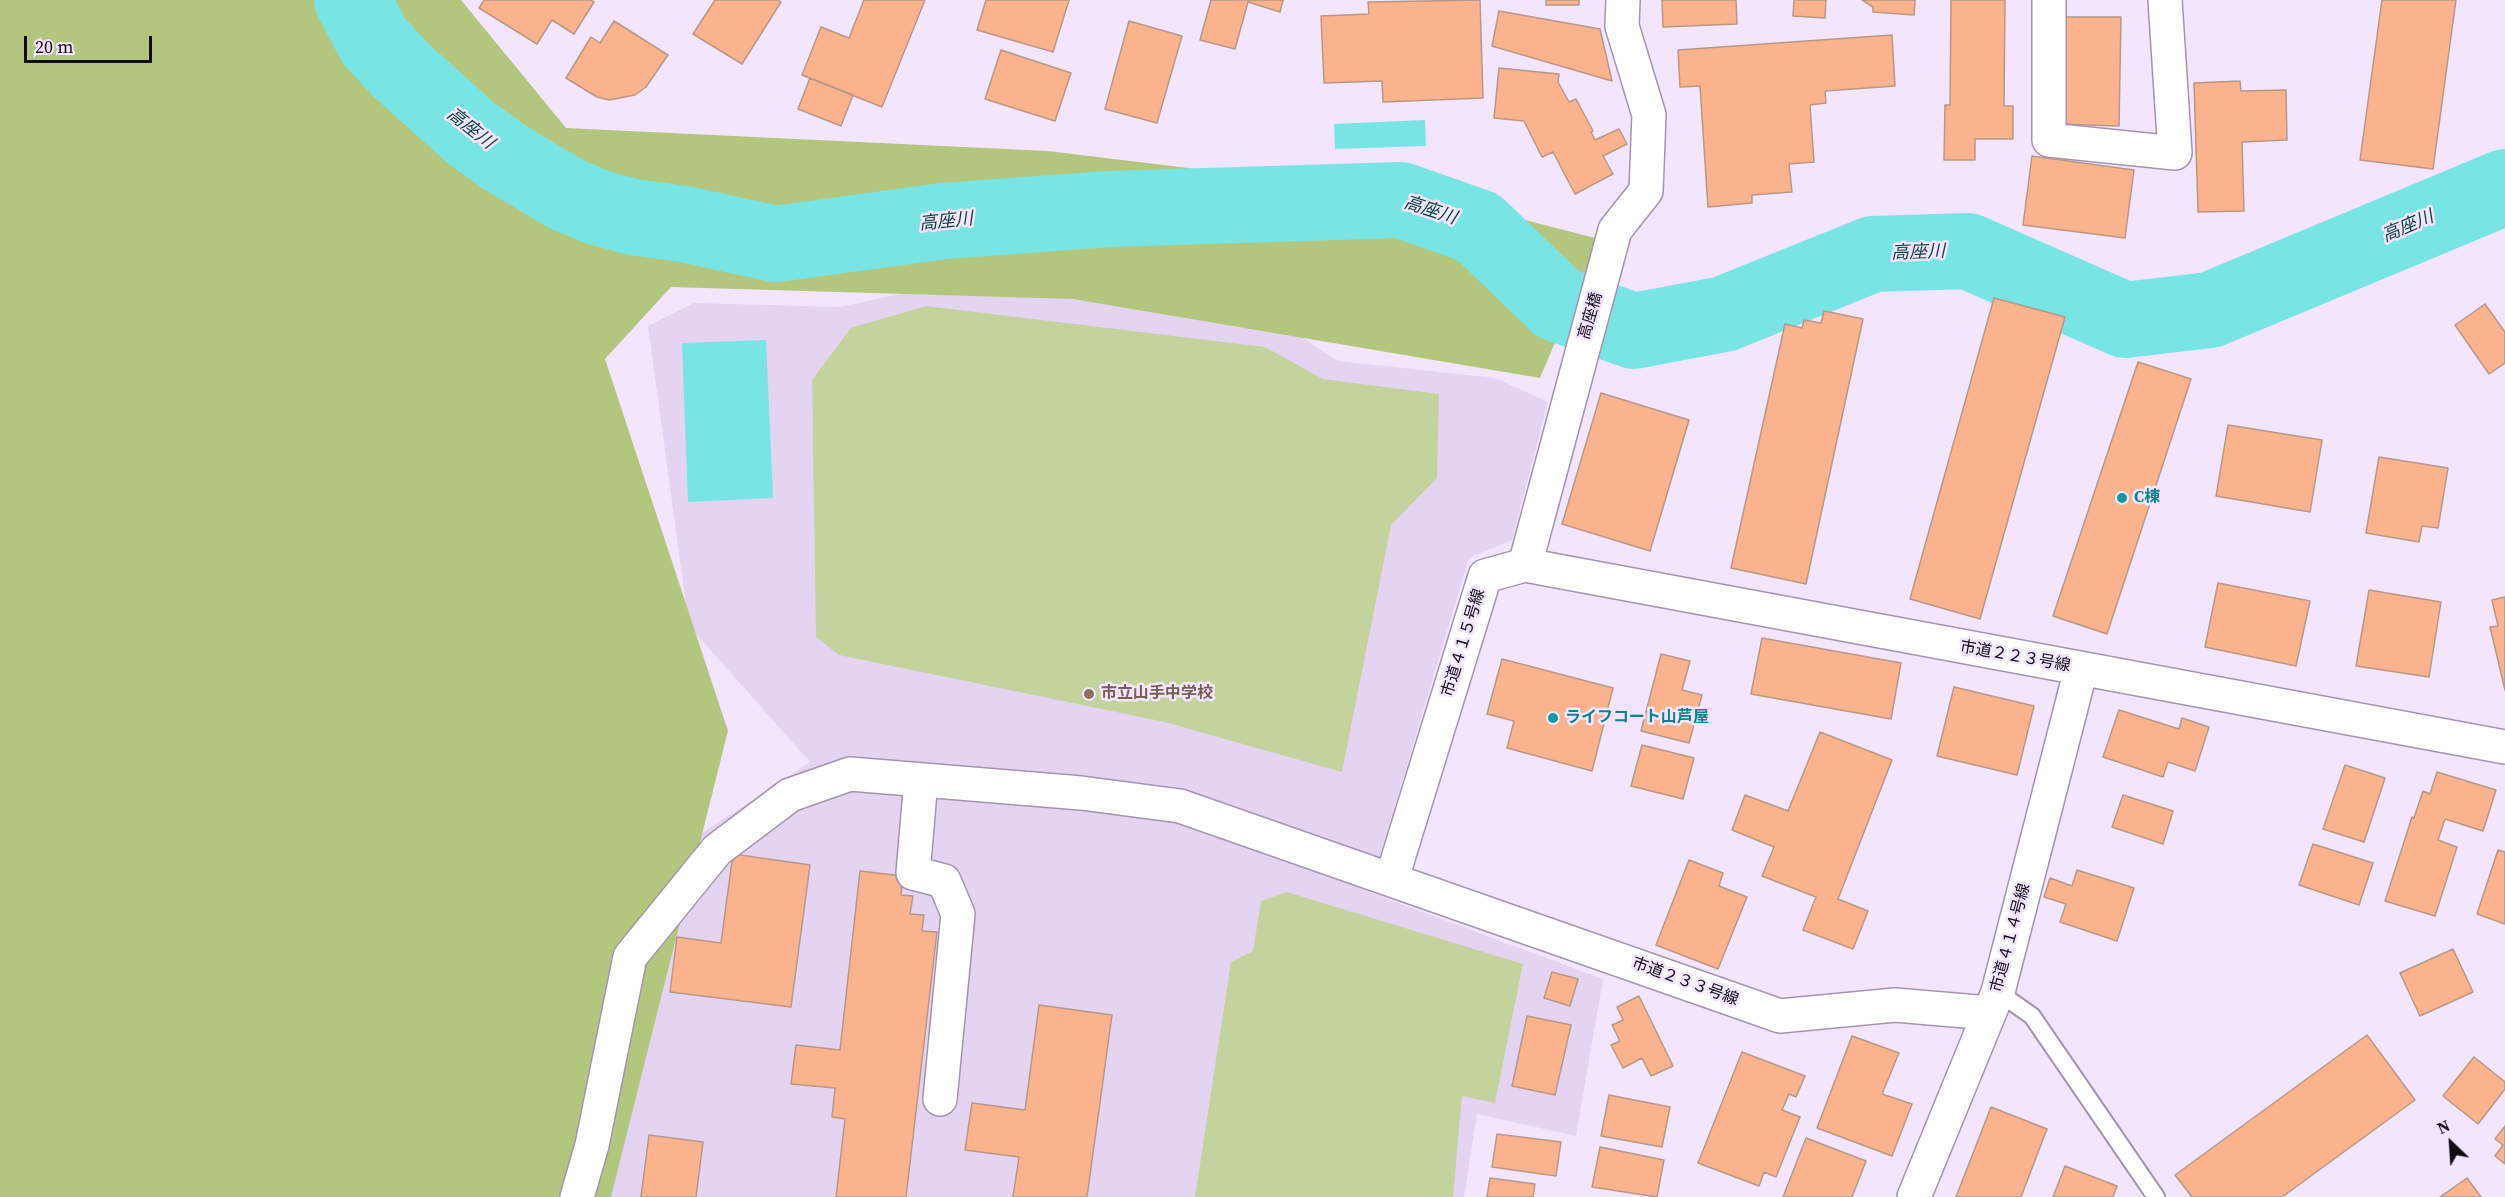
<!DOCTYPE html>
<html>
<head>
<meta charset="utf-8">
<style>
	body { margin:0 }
	#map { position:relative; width:2505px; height:1197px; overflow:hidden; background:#f3e5fe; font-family:"Source Serif 4",serif }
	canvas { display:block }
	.north { position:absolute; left:2421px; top:1113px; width:60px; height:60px; -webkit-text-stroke:4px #f3e5fe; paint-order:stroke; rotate:335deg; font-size:16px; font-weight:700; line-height:24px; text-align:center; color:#120c17 }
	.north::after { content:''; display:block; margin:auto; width:21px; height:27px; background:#120c17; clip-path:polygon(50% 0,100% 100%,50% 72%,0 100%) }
	.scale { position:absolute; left:24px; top:36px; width:128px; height:27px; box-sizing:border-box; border:3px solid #120c17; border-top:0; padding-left:8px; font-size:18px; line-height:21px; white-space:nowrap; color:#120c17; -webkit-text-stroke:4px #f3e5fe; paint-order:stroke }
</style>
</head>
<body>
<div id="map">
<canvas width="2505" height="1197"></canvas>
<div class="north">N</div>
<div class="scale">20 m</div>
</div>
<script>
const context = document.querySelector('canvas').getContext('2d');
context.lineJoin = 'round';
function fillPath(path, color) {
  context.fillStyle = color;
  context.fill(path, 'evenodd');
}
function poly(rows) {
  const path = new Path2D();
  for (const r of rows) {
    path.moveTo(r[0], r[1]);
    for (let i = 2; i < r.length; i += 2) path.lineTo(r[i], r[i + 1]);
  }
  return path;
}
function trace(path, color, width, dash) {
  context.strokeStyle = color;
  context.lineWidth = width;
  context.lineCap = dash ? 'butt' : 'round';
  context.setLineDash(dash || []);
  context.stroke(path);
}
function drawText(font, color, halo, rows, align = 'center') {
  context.font = font + ' "Source Serif 4","Noto Sans JP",serif';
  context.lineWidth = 5;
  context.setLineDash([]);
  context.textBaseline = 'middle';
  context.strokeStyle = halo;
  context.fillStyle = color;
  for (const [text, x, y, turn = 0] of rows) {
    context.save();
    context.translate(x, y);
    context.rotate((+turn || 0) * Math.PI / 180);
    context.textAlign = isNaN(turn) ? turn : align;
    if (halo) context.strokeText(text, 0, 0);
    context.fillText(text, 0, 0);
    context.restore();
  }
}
fillPath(poly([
	[941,285,1279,322,1338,361,1495,378,1548,402,1512,540,1469,558,1369,892,1603,979,1576,1136,1477,1114,1464,1197,554,1197,699,835,810,762,689,626,648,326,694,303,840,307]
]), '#e4d4f1');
fillPath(poly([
	[926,306,1265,347,1323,379,1439,394,1437,478,1391,525,1342,772,1165,722,839,655,816,637,812,380,851,328],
	[1287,892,1523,964,1495,1103,1462,1096,1453,1197,1195,1197,1231,962,1253,951,1261,901]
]), '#c4d39d');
fillPath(poly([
	[0,0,461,0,566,128,1048,151,1443,199,1599,239,1540,378,1073,299,671,287,605,359,728,731,611,1197,0,1197]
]), '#b3c67d');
fillPath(poly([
	[1425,120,1426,146,1335,149,1334,124],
	[766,340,773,498,688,502,682,343]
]), '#79e4e4');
trace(poly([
	[352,0,374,41,401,70,471,133,506,158,566,194,597,207,633,217,684,224,776,244,944,221,1109,209,1401,200,1478,227,1558,304,1634,331,1724,314,1873,254,1968,251,2125,320,2210,310,2505,187]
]), '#79e4e4', 76);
const building = poly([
	[484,0,591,0,594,2,574,34,552,20,537,44,479,8,484,0],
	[715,0,778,0,781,2,742,64,693,34,715,0],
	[864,0,925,0,882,107,802,75,821,27,849,38,864,0],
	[986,0,1069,0,1053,52,977,30,986,0],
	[1211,0,1283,0,1280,12,1248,2,1235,49,1200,40,1211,0],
	[1480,0,1483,98,1383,102,1382,81,1324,83,1321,16,1369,14,1368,2,1480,0],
	[1546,0,1579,0,1579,5,1546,5,1546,0],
	[1662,0,1736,0,1737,24,1663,27,1662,0],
	[1794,0,1826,0,1825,18,1793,16,1794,0],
	[1862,0,1915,0,1914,15,1873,12,1873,7,1862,0],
	[1951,0,2005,0,2004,106,2013,106,2013,139,1975,139,1975,160,1944,160,1945,105,1950,105,1951,0],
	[2382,0,2456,0,2433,169,2360,160,2382,0],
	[1499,11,1600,29,1612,81,1492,46,1499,11],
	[2061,17,2121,17,2119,126,2058,124,2061,17],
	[614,21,668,55,646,87,635,95,609,100,597,97,566,78,591,37,600,43,614,21],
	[1129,21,1182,36,1157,123,1105,109,1129,21],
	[1892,35,1895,86,1825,91,1826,103,1810,105,1814,162,1789,164,1792,192,1752,195,1752,203,1708,207,1700,86,1680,87,1678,50,1892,35],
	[1001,50,1071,73,1055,121,985,99,1001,50],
	[1499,68,1559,74,1558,82,1569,102,1576,99,1593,131,1591,132,1595,140,1619,129,1627,144,1603,156,1613,174,1575,194,1553,152,1542,157,1524,121,1494,118,1499,68],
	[810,78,853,95,841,126,798,109,810,78],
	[2240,81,2241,91,2286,90,2287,140,2242,142,2244,211,2198,212,2194,83,2240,81],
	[2032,156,2134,170,2125,238,2023,225,2032,156],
	[1994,298,2065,317,1980,619,1910,599,1994,298],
	[2485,304,2505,332,2505,363,2489,374,2455,325,2485,304],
	[1824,311,1863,319,1806,584,1731,568,1785,324,1802,328,1804,320,1821,323,1824,311],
	[2138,362,2191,379,2107,634,2053,616,2138,362],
	[1601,393,1689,420,1650,551,1562,524,1601,393],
	[2228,425,2322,440,2310,512,2216,496,2228,425],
	[2379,457,2448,468,2438,528,2422,526,2419,542,2366,533,2379,457],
	[2218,583,2310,601,2296,666,2205,647,2218,583],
	[2369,590,2441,602,2429,677,2356,666,2369,590],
	[2505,597,2505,690,2490,627,2498,626,2492,600,2505,597],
	[1762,638,1901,663,1891,719,1751,694,1762,638],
	[1661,654,1690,661,1682,690,1702,695,1689,743,1641,731,1661,654],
	[1502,659,1613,688,1592,771,1507,748,1514,721,1487,714,1502,659],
	[1954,687,2034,706,2017,775,1937,756,1954,687],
	[2119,710,2179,729,2182,718,2209,727,2195,771,2168,762,2163,777,2103,757,2119,710],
	[1820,732,1892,760,1838,899,1868,911,1853,949,1803,930,1816,897,1762,876,1774,847,1732,830,1745,795,1788,811,1820,732],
	[1642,745,1694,758,1683,799,1631,786,1642,745],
	[2345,765,2385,778,2364,842,2323,829,2345,765],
	[2437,772,2496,790,2483,831,2445,819,2438,840,2457,847,2435,916,2385,901,2412,817,2414,818,2423,791,2430,794,2437,772],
	[2123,795,2173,811,2163,844,2112,827,2123,795],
	[2313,844,2373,863,2359,905,2299,885,2313,844],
	[2498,850,2505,852,2505,924,2477,914,2498,850],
	[733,854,810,865,791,1007,670,992,677,937,721,943,733,854],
	[1689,860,1723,873,1719,886,1747,897,1718,969,1656,945,1689,860],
	[2077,870,2134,888,2117,941,2060,922,2066,904,2044,897,2050,878,2072,886,2077,870],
	[860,871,903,876,901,895,913,896,910,914,924,915,922,931,937,932,906,1197,836,1197,845,1119,832,1117,835,1088,791,1084,796,1045,840,1050,860,871],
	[2453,949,2473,992,2420,1016,2400,973,2453,949],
	[1552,972,1578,979,1570,1006,1544,998,1552,972],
	[1639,996,1673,1066,1651,1076,1642,1058,1623,1068,1611,1045,1620,1041,1612,1025,1623,1020,1617,1007,1639,996],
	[1039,1005,1112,1015,1087,1197,1013,1197,1019,1157,965,1150,972,1103,1025,1110,1039,1005],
	[1527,1016,1571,1025,1555,1095,1512,1086,1527,1016],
	[2367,1035,2415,1100,2282,1197,2192,1197,2175,1175,2367,1035],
	[1852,1036,1899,1053,1882,1094,1912,1104,1892,1156,1817,1128,1852,1036],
	[1742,1052,1805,1076,1796,1097,1789,1094,1782,1110,1800,1117,1776,1177,1764,1172,1759,1186,1698,1163,1742,1052],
	[2474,1057,2505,1082,2505,1089,2478,1124,2443,1096,2474,1057],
	[1609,1095,1670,1107,1662,1147,1601,1136,1609,1095],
	[1991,1107,2047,1129,2021,1197,1956,1197,1991,1107],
	[2505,1126,2505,1164,2495,1156,2503,1145,2495,1139,2505,1126],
	[1497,1134,1561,1142,1556,1176,1492,1167,1497,1134],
	[649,1135,703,1142,696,1197,641,1197,649,1135],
	[1806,1138,1866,1161,1852,1197,1783,1197,1806,1138],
	[1600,1147,1664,1160,1657,1197,1592,1187,1600,1147],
	[2065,1166,2117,1186,2113,1197,2053,1197,2065,1166],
	[1490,1178,1535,1184,1533,1197,1487,1197,1490,1178],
	[2467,1178,2481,1197,2440,1197,2467,1178]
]);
fillPath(building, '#fbb38d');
trace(building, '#b89786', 1.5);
const service = poly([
	[1998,992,2032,1016,2156,1197]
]);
const minor = poly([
	[2049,0,2049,140,2175,153,2165,0],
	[1525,565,2505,747],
	[921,780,913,873,944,881,958,914,940,1099],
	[1392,878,1485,576,1525,565,1615,230,1646,191,1649,115,1622,26,1623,0],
	[577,1197,592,1145,630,957,717,850,790,795,850,774,1081,793,1180,806,1780,1016,1895,1005,1989,1013],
	[1914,1197,1998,992,2081,669]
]);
trace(service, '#a594b1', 20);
trace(minor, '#a594b1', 36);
trace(service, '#fff', 16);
trace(minor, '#fff', 33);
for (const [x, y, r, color] of [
	[2122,498,6,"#0f9aa8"],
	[1089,694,6,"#8d6e63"],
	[1553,718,6,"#0f9aa8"]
]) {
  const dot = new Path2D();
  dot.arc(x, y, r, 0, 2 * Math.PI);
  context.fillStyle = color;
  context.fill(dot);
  trace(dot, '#f3e5fe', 2);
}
drawText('16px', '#120c17', '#f3e5fe', [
	["高座橋",1591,316,-74],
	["市道４１５号線",1464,643,-73],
	["市道２２３号線",2015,657,10],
	["市道４１４号線",2011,938,-75],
	["市道２３３号線",1685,982,20]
]);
drawText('bold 16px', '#0d838f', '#f3e5fe', [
	["C棟",2134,498],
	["ライフコート山芦屋",1565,718]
], 'left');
drawText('bold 16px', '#785e54', '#f3e5fe', [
	["市立山手中学校",1101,694]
], 'left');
drawText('italic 18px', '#0a3e3e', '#f3e5fe', [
	["高座川",470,129,38],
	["高座川",1430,211,18],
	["高座川",946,222,-6],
	["高座川",2408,227,-23],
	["高座川",1918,253,-2]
]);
</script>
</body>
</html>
